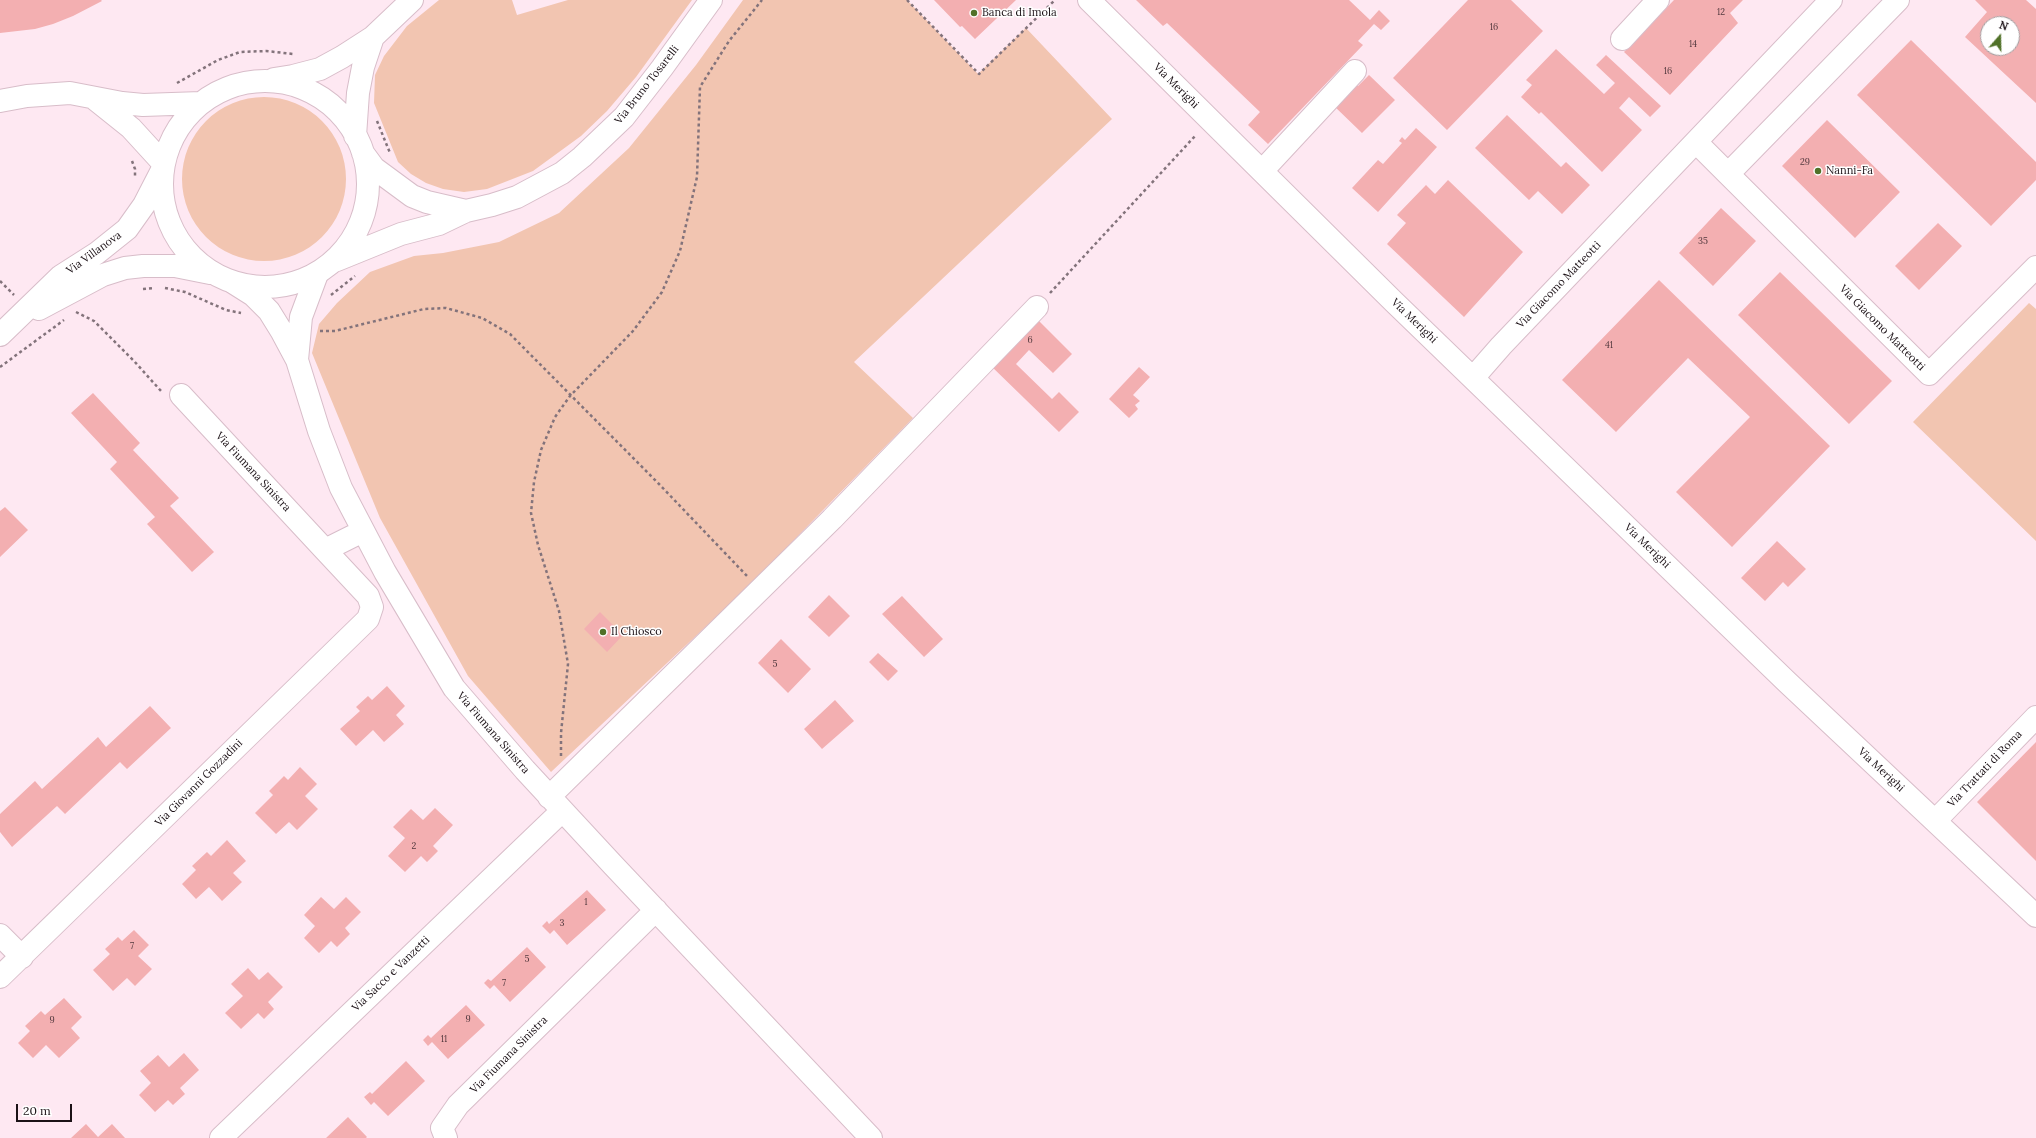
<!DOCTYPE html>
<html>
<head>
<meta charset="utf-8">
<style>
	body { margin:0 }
	#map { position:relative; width:2036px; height:1138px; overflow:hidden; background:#fee8f2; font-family:Lora,serif }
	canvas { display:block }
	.north { position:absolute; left:1980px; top:16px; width:40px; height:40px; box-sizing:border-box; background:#fff; border:1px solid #a4a0a2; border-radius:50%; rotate:20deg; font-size:11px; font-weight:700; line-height:16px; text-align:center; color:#1b1116 }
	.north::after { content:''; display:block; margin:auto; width:14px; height:18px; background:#507128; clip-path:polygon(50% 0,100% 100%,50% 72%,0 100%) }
	.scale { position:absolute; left:16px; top:1104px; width:56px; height:18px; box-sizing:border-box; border:2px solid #1b1116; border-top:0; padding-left:5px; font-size:12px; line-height:14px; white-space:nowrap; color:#1b1116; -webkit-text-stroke:3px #fff; paint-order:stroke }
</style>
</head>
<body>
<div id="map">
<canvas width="2036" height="1138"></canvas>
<div class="north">N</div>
<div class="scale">20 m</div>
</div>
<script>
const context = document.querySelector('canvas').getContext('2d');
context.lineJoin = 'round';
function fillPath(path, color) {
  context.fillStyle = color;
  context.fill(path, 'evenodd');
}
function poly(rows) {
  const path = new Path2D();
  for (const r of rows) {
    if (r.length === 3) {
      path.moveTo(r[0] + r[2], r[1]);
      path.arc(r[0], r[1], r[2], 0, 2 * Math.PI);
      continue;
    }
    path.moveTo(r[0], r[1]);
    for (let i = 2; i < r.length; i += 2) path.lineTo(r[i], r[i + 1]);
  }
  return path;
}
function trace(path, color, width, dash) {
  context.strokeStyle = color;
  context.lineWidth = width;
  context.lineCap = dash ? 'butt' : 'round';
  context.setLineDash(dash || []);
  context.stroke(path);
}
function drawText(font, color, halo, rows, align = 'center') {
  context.font = font + ' Lora,serif';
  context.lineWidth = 3;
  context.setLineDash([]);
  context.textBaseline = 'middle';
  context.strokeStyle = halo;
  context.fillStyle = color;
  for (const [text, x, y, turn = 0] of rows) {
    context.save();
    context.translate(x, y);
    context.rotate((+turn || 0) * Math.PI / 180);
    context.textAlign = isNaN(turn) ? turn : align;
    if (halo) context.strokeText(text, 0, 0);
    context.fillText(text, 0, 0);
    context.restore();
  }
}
fillPath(poly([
	[439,0,512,0,517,15,568,0,692,0,636,77,607,111,581,136,533,171,487,189,464,192,443,189,426,183,411,174,398,162,374,103,375,75,384,56,407,26],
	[743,0,907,0,978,74,1026,28,1112,119,854,362,913,418,748,587,551,772,468,676,380,518,312,353,319,324,337,303,370,272,414,256,443,253,499,242,559,213,629,148,696,65],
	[264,179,82],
	[2029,303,2036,309,2036,541,1913,422]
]), '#f2c5b1');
fillPath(poly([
	[0,0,101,0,102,1,73,16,53,24,35,29,0,33],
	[934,0,1016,0,975,39,962,26,960,27],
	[1136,0,1349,0,1370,20,1379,10,1390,21,1381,30,1374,24,1358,41,1363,45,1268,144,1248,125,1260,112,1167,23,1163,26],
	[1468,0,1511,0,1543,31,1447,130,1393,78],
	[1674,0,1743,0,1730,13,1738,23,1670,95,1624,52],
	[1975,0,2026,0,2036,9,2036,103,1965,37,1987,12],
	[1988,24,2012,24,2012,48,1988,48],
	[1911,40,2036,162,2036,180,1991,226,1857,95],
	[1556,49,1604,94,1615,83,1596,65,1606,55,1661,106,1650,117,1629,97,1619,108,1642,130,1602,172,1541,112,1539,114,1521,97,1532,85,1526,80],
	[1369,75,1395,100,1362,133,1333,105,1354,83,1358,86],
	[1507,115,1561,167,1566,162,1590,185,1562,214,1538,191,1529,200,1475,148],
	[1827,120,1900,192,1855,238,1782,166],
	[1416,128,1437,147,1378,212,1352,188,1378,160,1383,164,1402,143,1399,141,1402,137,1405,140],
	[1448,180,1523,252,1464,317,1387,244,1406,223,1397,215,1426,185,1435,194],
	[1721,208,1756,241,1713,286,1679,253],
	[1938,223,1962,246,1919,290,1895,266],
	[1780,272,1892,381,1849,424,1738,315],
	[1659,280,1830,446,1732,547,1676,492,1750,417,1688,358,1616,432,1562,380],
	[1035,317,1072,354,1053,373,1029,350,1016,364,1052,399,1059,392,1079,412,1059,432,989,364],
	[1139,367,1150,377,1133,395,1140,401,1135,405,1138,409,1129,418,1109,399],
	[93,393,140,443,133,450,179,498,170,506,214,552,192,572,147,524,155,517,110,469,117,462,71,413],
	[5,507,28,530,0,557,0,511],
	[1777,541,1806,569,1788,587,1783,582,1765,601,1741,578],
	[829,595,850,616,829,637,808,617],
	[902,596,943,639,924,657,882,614],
	[600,612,623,635,607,652,584,629],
	[781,639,811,669,788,693,758,663],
	[878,653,898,671,888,681,869,662],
	[387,686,405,706,396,715,404,724,384,742,373,730,356,746,340,729,360,711,356,707,368,696,372,700],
	[835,700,854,721,822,749,804,729],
	[150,706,171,728,127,769,120,762,65,814,57,806,12,847,0,832,0,814,35,781,42,789,98,737,106,747],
	[2036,742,2036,861,1977,802],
	[300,767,317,784,305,796,318,809,297,830,289,822,276,834,255,813,273,795,269,791,284,776,288,780],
	[435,808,453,825,433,846,438,851,427,862,421,856,405,872,388,856,405,838,393,827,411,809,423,820],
	[227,840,246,861,233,873,242,882,222,901,209,887,196,899,182,884,196,870,192,866,207,852,211,856],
	[587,890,606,910,567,945,554,930,550,934,542,926,547,921,549,924],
	[321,897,334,909,346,897,361,912,345,928,350,934,337,947,331,941,319,953,304,938,315,926,304,915],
	[134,930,149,945,138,956,152,969,135,986,127,978,113,991,93,970,110,954,105,949,118,937,122,941],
	[527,947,546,967,510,1002,494,985,490,989,484,983,488,979,491,981],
	[248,968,259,980,268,972,283,987,268,1002,274,1009,264,1019,258,1013,241,1029,225,1013,243,996,231,984],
	[64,998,82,1017,71,1028,80,1038,59,1058,46,1045,33,1058,18,1043,30,1031,25,1026,41,1011,45,1015],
	[466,1005,485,1025,448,1059,432,1042,428,1046,423,1040,428,1035,431,1038],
	[184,1053,199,1070,180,1088,185,1094,173,1105,168,1100,155,1112,139,1095,151,1083,140,1071,158,1055,169,1067],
	[406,1061,425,1081,388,1116,374,1102,371,1105,364,1097,370,1092,372,1094],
	[348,1117,367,1137,366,1138,326,1138],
	[86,1124,98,1137,112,1124,125,1138,71,1138]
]), '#f3afb1');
const minor = poly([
	[1089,0,1394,302,1787,682,2036,916],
	[1898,0,1728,174,1929,374,2036,267],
	[1622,39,1658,0],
	[1696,142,1728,174],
	[1262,171,1355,71],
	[234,283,253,295,269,311,282,332,297,360,319,431,341,488,385,572,454,688,525,770,613,865,871,1138],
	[297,360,301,317,317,274],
	[1473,378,1501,346,1831,0],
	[181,395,325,550],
	[549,797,832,519,1037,307],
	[1935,821,2036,717],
	[0,935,22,957],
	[0,977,368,619,372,607,368,596,325,550,363,531],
	[221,1138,562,811],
	[446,1138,442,1128,458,1105,656,910]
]);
const major = poly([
	[274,79,293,76,320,69,342,57,373,37,412,0],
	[265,184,103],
	[96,100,131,128,163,163],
	[0,101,27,96,70,93,122,103,143,105,201,103],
	[355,136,358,93,363,67,373,37],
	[363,153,374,168,412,196,427,202,466,211],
	[337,260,401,234,439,224,466,211,492,205,517,197,562,173,582,157,624,117,662,68,711,0],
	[39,309,103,275,125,268,143,266,175,266,210,273],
	[0,335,61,276,97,253,127,229,144,205,161,172]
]);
trace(minor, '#d8bdc9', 24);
trace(major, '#d8bdc9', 24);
trace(poly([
	[907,0,979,74,1055,0],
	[177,83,218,60,240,52,266,51,293,54],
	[377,121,390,153],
	[132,161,135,169,135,177],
	[0,281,14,295],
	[165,288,185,292,226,310,241,313],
	[143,289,154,288],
	[1050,293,1196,135],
	[331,295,355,276],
	[76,312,94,321,134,361,161,391],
	[320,331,335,331,424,309,446,308,482,318,510,334,659,484,747,576],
	[0,367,64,320],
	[561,756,561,733,568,664,559,611,538,545,531,513,534,482,541,450,555,417,570,396,633,331,662,292,680,251,697,177,700,87,729,41,762,0]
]), '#83737b', 2.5, [3, 3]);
trace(minor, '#fff', 22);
trace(major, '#fff', 22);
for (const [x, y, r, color] of [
	[974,13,4,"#507128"],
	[1818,171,4,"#507128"],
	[603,632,4,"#507128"]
]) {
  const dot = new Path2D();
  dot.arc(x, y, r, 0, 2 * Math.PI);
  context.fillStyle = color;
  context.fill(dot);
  trace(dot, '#fff', 1.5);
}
drawText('9px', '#51383d', null, [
	["12",1721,12],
	["16",1494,27],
	["14",1693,44],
	["16",1668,71],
	["29",1805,162],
	["35",1703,241],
	["6",1030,340],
	["41",1609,345],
	["5",775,664],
	["2",414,846],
	["1",586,902],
	["3",562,923],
	["7",132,946],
	["5",527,959],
	["7",504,983],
	["9",468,1019],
	["9",52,1020],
	["11",444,1039]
]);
drawText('11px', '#1b1116', '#fff', [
	["Banca di Imola",982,13],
	["Nanni-Fa",1826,171],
	["Il Chiosco",611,632]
], 'left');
drawText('11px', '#1b1116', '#fff', [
	["Via Bruno Tosarelli",647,85,-52],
	["Via Merighi",1176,86,45],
	["Via Villanova",94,253,-36],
	["Via Giacomo Matteotti",1559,285,-46],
	["Via Merighi",1414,321,44],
	["Via Giacomo Matteotti",1882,328,45],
	["Via Fiumana Sinistra",253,472,47],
	["Via Merighi",1647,546,44],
	["Via Fiumana Sinistra",493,733,49],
	["Via Trattati di Roma",1985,769,-46],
	["Via Merighi",1881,770,43],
	["Via Giovanni Gozzadini",199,783,-45],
	["Via Sacco e Vanzetti",391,974,-44],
	["Via Fiumana Sinistra",509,1055,-45]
]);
</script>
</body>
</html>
